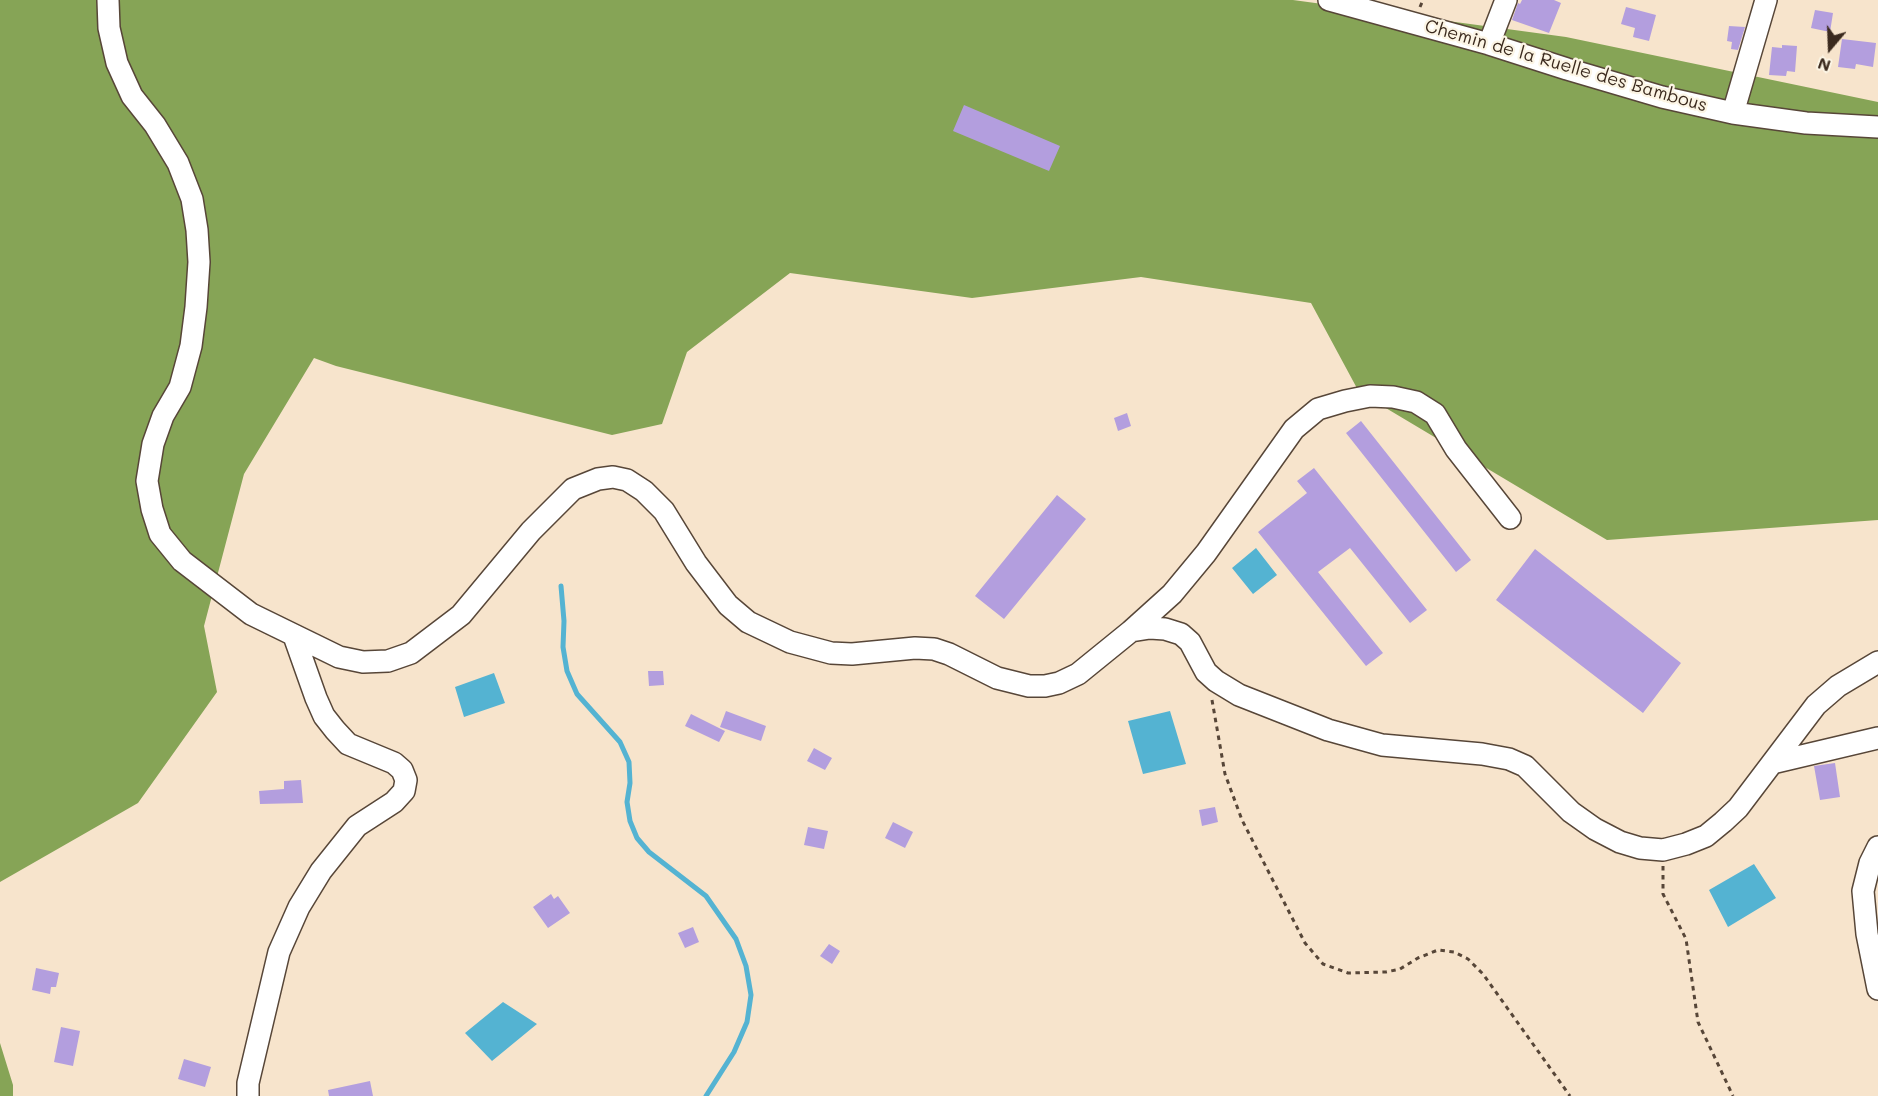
<!DOCTYPE html>
<html>
<head>
<meta charset="utf-8">
<style>
	body { margin:0 }
	#map { position:relative; width:1878px; height:1096px; overflow:hidden; background:#f7e4cc; font-family:Mali,sans-serif }
	canvas { display:block }
	.north { position:absolute; left:1800px; top:18px; width:60px; height:60px; -webkit-text-stroke:4px #fcf5e5; paint-order:stroke; rotate:199deg; font-size:16px; font-weight:700; line-height:24px; text-align:center; color:#3b2a1e }
	.north::after { content:''; display:block; margin:auto; width:21px; height:27px; background:#3b2a1e; clip-path:polygon(50% 0,100% 100%,50% 72%,0 100%) }
</style>
</head>
<body>
<div id="map">
<canvas width="1878" height="1096"></canvas>
<div class="north">N</div>
</div>
<script>
const context = document.querySelector('canvas').getContext('2d');
context.lineJoin = 'round';
function fillPath(path, color) {
  context.fillStyle = color;
  context.fill(path, 'evenodd');
}
function poly(rows) {
  const path = new Path2D();
  for (const r of rows) {
    path.moveTo(r[0], r[1]);
    for (let i = 2; i < r.length; i += 2) path.lineTo(r[i], r[i + 1]);
  }
  return path;
}
function trace(path, color, width, dash) {
  context.strokeStyle = color;
  context.lineWidth = width;
  context.lineCap = dash ? 'butt' : 'round';
  context.setLineDash(dash || []);
  context.stroke(path);
}
function drawText(font, color, halo, rows, align = 'center') {
  context.font = font + ' Mali,sans-serif';
  context.lineWidth = 4.5;
  context.setLineDash([]);
  context.textBaseline = 'middle';
  context.strokeStyle = halo;
  context.fillStyle = color;
  for (const [text, x, y, turn = 0] of rows) {
    context.save();
    context.translate(x, y);
    context.rotate((+turn || 0) * Math.PI / 180);
    context.textAlign = isNaN(turn) ? turn : align;
    if (halo) context.strokeText(text, 0, 0);
    context.fillText(text, 0, 0);
    context.restore();
  }
}
fillPath(poly([
	[0,0,1293,0,1566,37,1878,102,1878,520,1607,540,1359,392,1311,303,1141,277,972,298,790,273,687,352,662,424,612,435,336,366,314,358,244,474,204,626,217,692,138,803,0,882],
	[0,1043,13,1085,13,1096,0,1096]
]), '#86a456');
fillPath(poly([
	[1256,548,1277,575,1253,594,1232,568],
	[494,673,505,703,464,717,455,687],
	[1170,711,1186,764,1143,774,1128,721],
	[1754,864,1776,898,1728,927,1709,890],
	[503,1002,537,1024,492,1061,465,1033]
]), '#54b3d2');
trace(poly([
	[561,586,564,621,563,647,567,671,577,694,620,742,629,762,630,783,627,802,630,821,637,838,649,852,706,896,736,939,746,966,751,995,747,1022,734,1052,706,1096]
]), '#54b3d2', 5);
fillPath(poly([
	[1522,0,1554,0,1561,3,1549,33,1512,20,1518,3,1520,4],
	[1626,7,1656,15,1649,41,1633,37,1635,28,1621,24],
	[1815,10,1833,13,1830,32,1811,28],
	[1729,26,1745,27,1738,50,1731,49,1732,42,1727,41],
	[1842,39,1876,43,1873,67,1856,64,1855,69,1838,67],
	[1782,45,1797,46,1795,72,1787,71,1786,76,1769,75,1772,47,1782,48],
	[964,105,1060,146,1049,171,953,131],
	[1127,413,1131,426,1118,431,1114,418],
	[1361,421,1471,560,1456,572,1346,433],
	[1314,468,1427,610,1410,623,1350,548,1318,572,1383,653,1366,666,1258,532,1307,493,1297,481],
	[1057,495,1086,519,1004,619,975,596],
	[1535,549,1681,663,1643,713,1496,600],
	[648,671,663,671,664,685,649,686],
	[726,711,766,726,761,741,720,727],
	[691,714,725,731,719,742,685,726],
	[814,748,832,758,825,770,807,761],
	[1835,763,1840,797,1820,800,1814,766],
	[301,780,303,803,260,804,259,791,284,789,284,781],
	[1215,807,1218,822,1202,826,1199,810],
	[893,822,913,832,905,848,885,838],
	[808,827,828,831,824,849,804,845],
	[551,894,554,899,558,896,570,913,548,928,533,907],
	[693,927,699,942,685,948,678,933],
	[829,944,840,951,832,964,820,956],
	[36,968,59,973,56,987,51,987,50,994,32,990],
	[61,1027,80,1031,73,1066,54,1062],
	[184,1059,211,1067,205,1087,178,1079],
	[370,1081,373,1096,329,1096,328,1090]
]), '#b39ede');
const minor = poly([
	[108,0,109,28,117,63,132,96,155,125,178,163,192,199,197,230,199,262,196,307,191,346,180,387,163,416,153,444,147,481,152,509,160,534,182,561,251,614,339,657,363,662,388,661,411,653,461,615,531,531,573,489,598,479,613,477,627,480,644,491,664,511,696,563,728,605,748,622,790,642,831,653,852,654,915,648,934,649,949,654,997,678,1029,686,1045,686,1059,683,1078,674,1131,631,1150,628,1165,629,1181,634,1190,642,1206,672,1216,681,1239,695,1328,730,1382,745,1482,754,1509,759,1525,766,1571,812,1595,829,1620,842,1640,848,1663,850,1686,844,1706,836,1723,822,1738,808,1816,705,1838,686,1878,662],
	[1329,0,1489,44,1567,69,1662,97,1733,113,1806,123,1878,127],
	[1489,44,1506,0],
	[1733,113,1766,0],
	[1131,631,1172,594,1206,553,1294,429,1318,409,1345,401,1370,396,1393,397,1416,402,1435,414,1456,449,1510,518],
	[1772,763,1878,738],
	[1878,847,1870,863,1863,891,1867,934,1878,989],
	[248,1096,248,1083,279,952,299,907,321,871,357,826,394,802,404,791,406,780,402,770,394,763,348,744,335,730,324,716,316,698,294,636]
]);
trace(minor, '#574638', 24);
trace(poly([
	[1420,7,1423,0],
	[1212,700,1225,774,1242,820,1305,943,1323,964,1348,973,1386,972,1400,969,1418,958,1438,950,1454,952,1468,959,1483,974,1570,1096],
	[1663,866,1663,894,1686,939,1698,1022,1733,1096]
]), '#574638', 3, [4.5, 4.5]);
trace(minor, '#fff', 21);
drawText('18px', '#3b2a1e', '#fcf5e5', [
	["Chemin de la Ruelle des Bambous",1566,66,16]
]);
</script>
</body>
</html>
